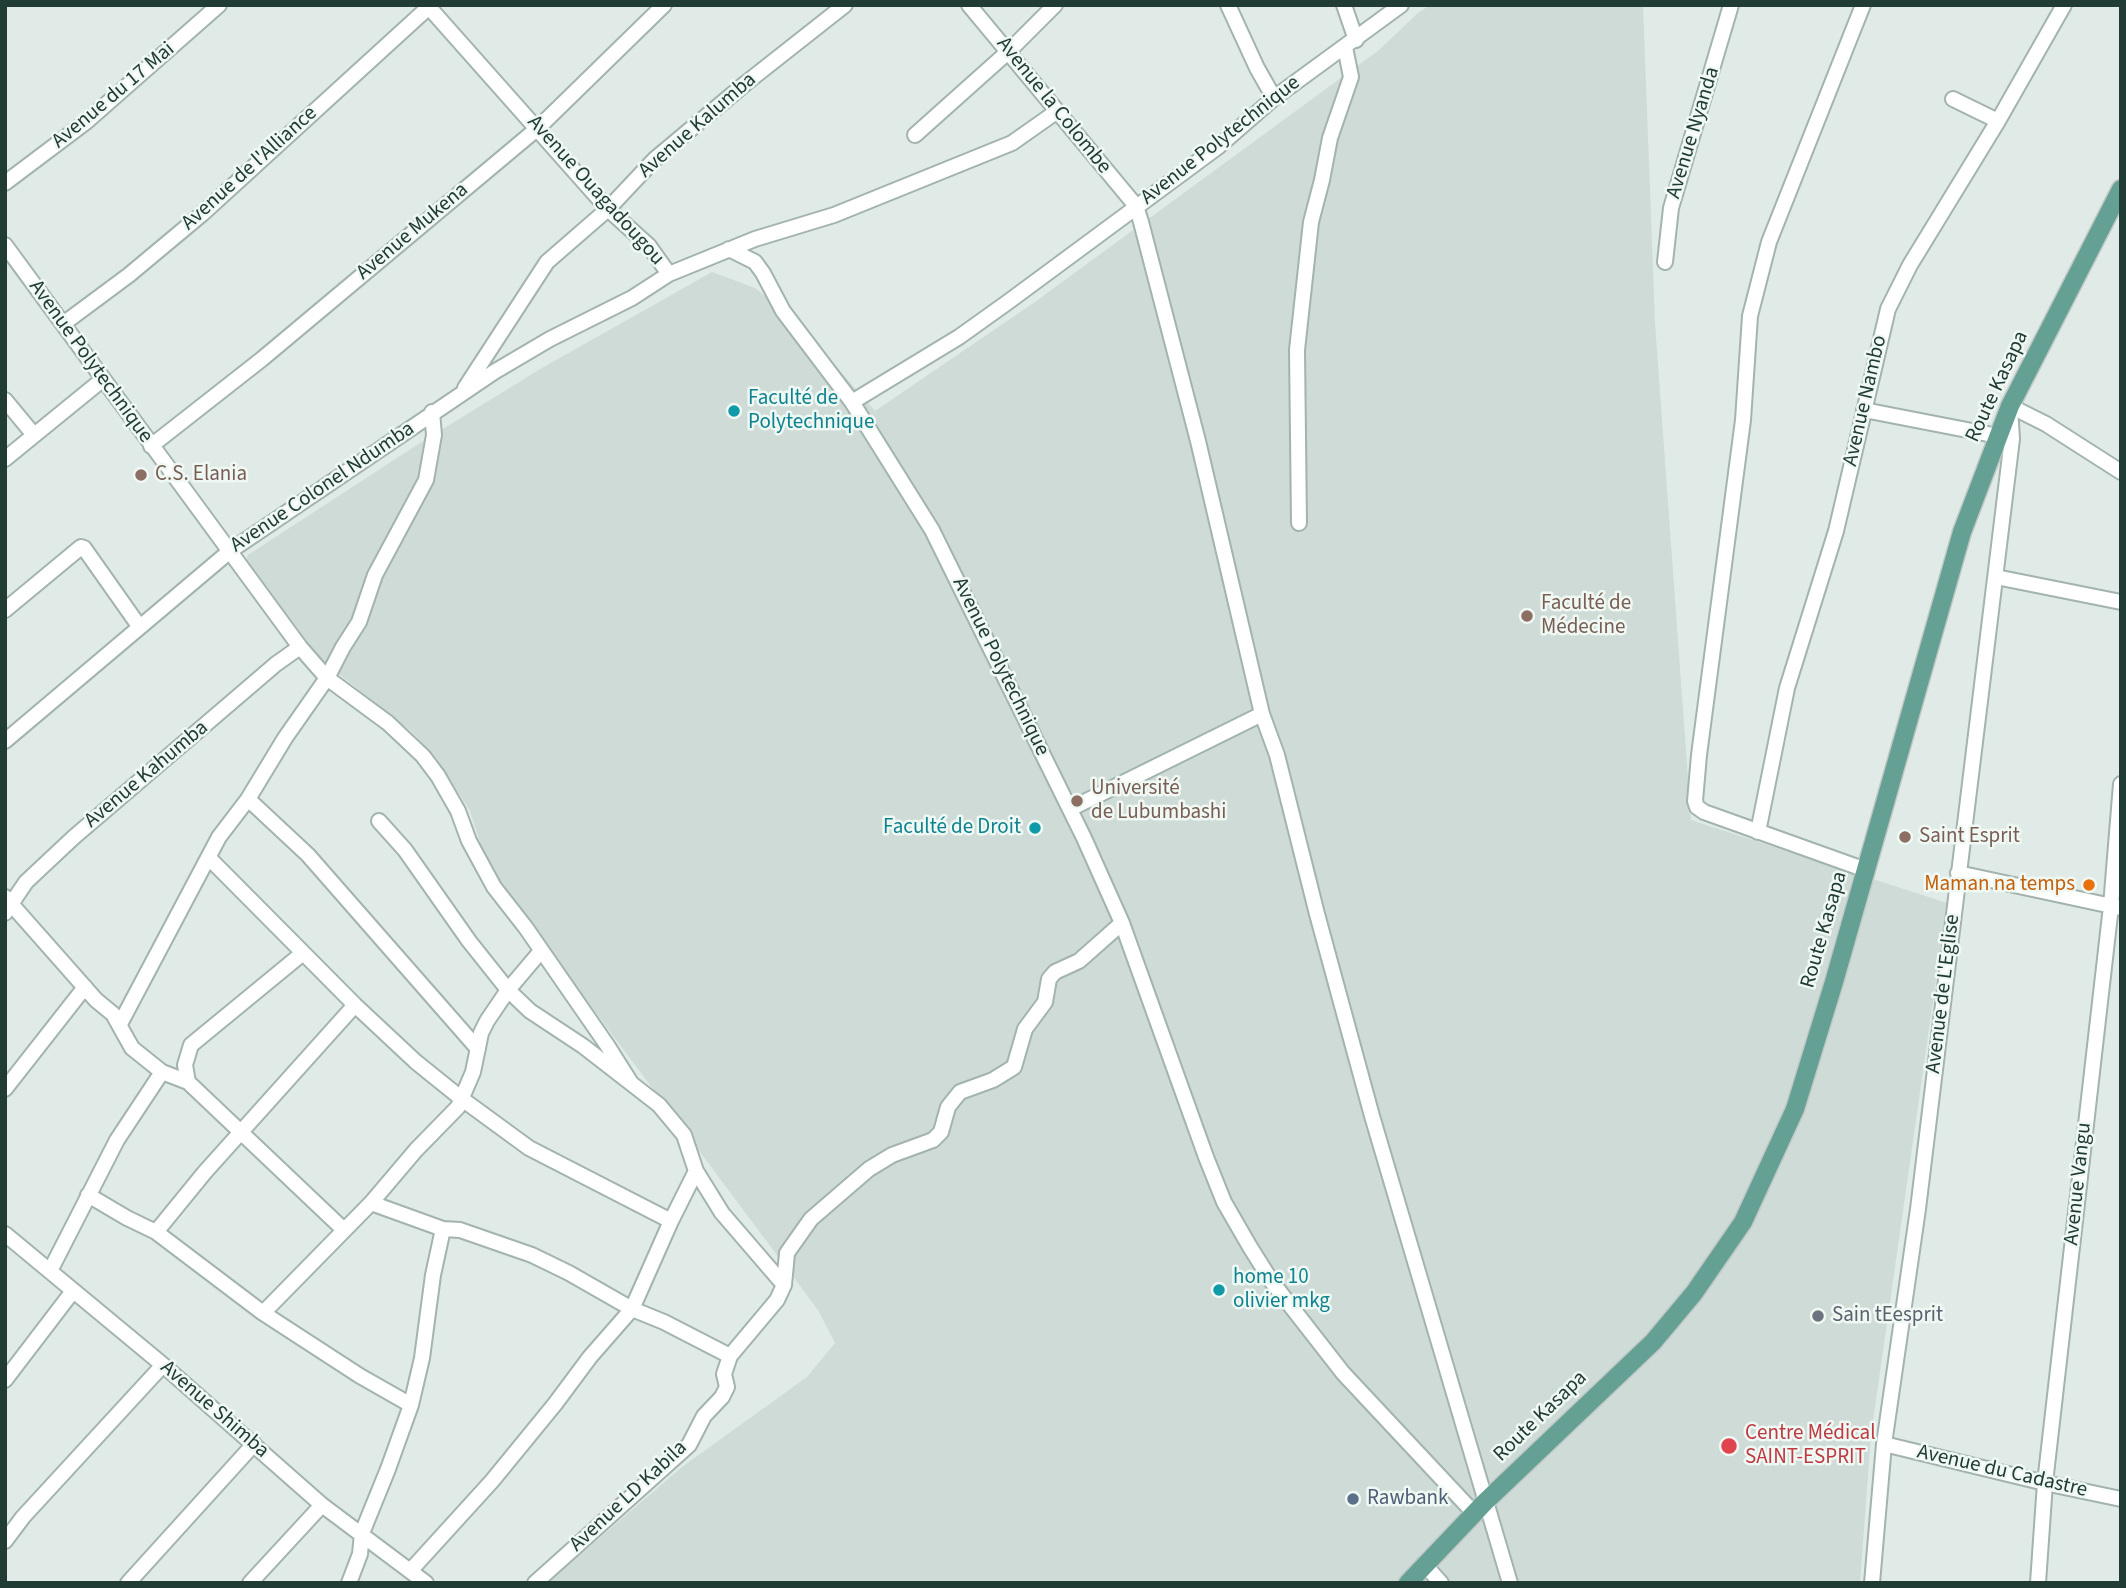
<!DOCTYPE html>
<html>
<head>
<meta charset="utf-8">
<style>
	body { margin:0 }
	#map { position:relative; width:2126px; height:1588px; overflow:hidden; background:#e0ebe7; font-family:"Source Sans 3",sans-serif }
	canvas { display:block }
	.frame { position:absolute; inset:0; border:7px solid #213b35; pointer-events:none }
</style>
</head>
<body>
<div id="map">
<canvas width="2126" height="1588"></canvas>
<div class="frame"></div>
</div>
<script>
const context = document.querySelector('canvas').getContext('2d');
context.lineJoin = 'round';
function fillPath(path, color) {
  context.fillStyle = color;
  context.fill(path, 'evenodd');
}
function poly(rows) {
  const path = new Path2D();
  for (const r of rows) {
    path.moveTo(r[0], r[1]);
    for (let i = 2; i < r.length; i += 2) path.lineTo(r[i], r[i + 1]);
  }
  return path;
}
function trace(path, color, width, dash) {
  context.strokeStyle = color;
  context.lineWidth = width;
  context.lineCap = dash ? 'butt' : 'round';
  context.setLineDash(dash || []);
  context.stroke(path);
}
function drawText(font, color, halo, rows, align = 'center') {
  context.font = font + ' "Source Sans 3",sans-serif';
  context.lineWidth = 5;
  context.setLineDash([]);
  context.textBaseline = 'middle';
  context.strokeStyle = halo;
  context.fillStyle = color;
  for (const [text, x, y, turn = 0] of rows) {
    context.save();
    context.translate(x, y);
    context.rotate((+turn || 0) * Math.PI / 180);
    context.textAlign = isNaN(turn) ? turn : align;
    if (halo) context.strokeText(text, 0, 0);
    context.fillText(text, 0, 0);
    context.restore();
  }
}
fillPath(poly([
	[1430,5,1643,5,1655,323,1691,820,1947,903,1871,1435,1860,1583,547,1583,682,1467,807,1377,835,1343,818,1310,493,875,483,852,470,811,437,759,411,731,321,660,246,560,248,555,420,443,542,368,712,272,755,288,798,323,875,411,1035,302,1379,50,1418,13]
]), '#cedbd6');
const minor = poly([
	[427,5,608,209,649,246,669,274,755,239,834,215,1012,143,1056,112],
	[969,5,1136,206,1141,222,1198,441,1262,714,1277,755,1317,914,1372,1116,1510,1583],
	[1228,5,1257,68,1274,98],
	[1344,5,1356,40],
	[1863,5,1769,242,1750,316,1743,420,1699,755,1695,801,1697,807,1704,812,1866,870],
	[1953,99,1998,121],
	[915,135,1009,51,1055,5],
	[5,183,86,122,219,5],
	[5,245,300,647,327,678,388,723,423,756,438,776,458,811,469,841,494,887,526,928,607,1045,631,1083],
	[729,249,755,262,763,273,783,311,852,402,932,530,1084,838,1122,923,1206,1157,1224,1202,1250,1247,1272,1282,1343,1373,1474,1513],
	[1665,262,1671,208,1731,5],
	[63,324,129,275,202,214,431,5],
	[465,388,547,262,608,209,655,159,746,83,845,5],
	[5,400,34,435],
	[852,402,959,337,1008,302,1219,146,1274,98,1401,5],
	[2010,406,2046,424,2121,472],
	[1864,410,1998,436],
	[151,446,262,359,538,128,664,5],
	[5,459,102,380],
	[1299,523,1297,350,1311,222,1322,180,1330,138,1351,77,1345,47],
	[1996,577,2121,602],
	[5,610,81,547,84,548,139,626],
	[5,741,230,551,494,372,550,339,632,298,669,274],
	[248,799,308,855,478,1049],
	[1070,809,1262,714],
	[379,821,405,850,469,941,508,990,530,1011,583,1046,659,1105,684,1135,696,1171,722,1213,784,1285],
	[1758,832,1787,688,1836,531,1888,309,1910,265,1998,121,2064,5],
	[209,858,355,1005,416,1062,462,1099,529,1148,671,1221],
	[1958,873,2121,908],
	[5,897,96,1000,113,1014,132,1048,162,1072,117,1140,50,1271],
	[5,913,26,882,74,837,276,664,300,647],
	[120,1024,219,837,248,799,285,738,327,678,343,647,359,622,375,575,426,480,434,435,432,412],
	[162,1072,188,1082,344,1230],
	[188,1082,185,1065,191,1045,303,953],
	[5,1089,85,987],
	[88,1195,127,1218,156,1232,263,1313,371,1203,416,1150,458,1107,473,1072,481,1033,487,1021,508,990,541,951],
	[371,1203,443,1229,460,1230,532,1255,569,1273,632,1309,664,1322,730,1356],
	[156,1232,205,1172,355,1005],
	[5,1234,163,1365,322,1505,426,1583],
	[263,1313,360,1376,411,1405],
	[5,1380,73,1291],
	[1884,1444,2045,1483,2121,1499],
	[5,1541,23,1517,163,1365],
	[1424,1564,1441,1583],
	[411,1570,492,1481,555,1404,590,1357,632,1309,671,1221,696,1171],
	[128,1583,254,1444],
	[250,1583,322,1505],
	[349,1583,360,1554,362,1533,388,1469,411,1405,422,1358,433,1275,443,1229],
	[535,1583,689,1445,704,1416,722,1397,727,1387,724,1374,730,1356,777,1300,784,1285,787,1253,811,1219,869,1169,892,1155,933,1140,941,1132,948,1107,960,1092,993,1080,1014,1067,1025,1029,1045,1002,1049,979,1055,972,1079,961,1122,923],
	[1872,1583,1884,1444,1918,1209,2012,439,2010,407],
	[2038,1583,2045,1483,2111,906,2121,784]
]);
const major = poly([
	[1408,1583,1485,1502,1653,1342,1694,1293,1743,1222,1795,1109,1834,982,1962,532,2010,406,2121,189]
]);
trace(minor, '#a3b3ae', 18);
trace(major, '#c1c8c6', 21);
trace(minor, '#fff', 14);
trace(major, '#65a094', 18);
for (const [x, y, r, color] of [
	[734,411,7,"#0f9aa8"],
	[141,475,7,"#8d6e63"],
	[1527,616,7,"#8d6e63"],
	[1077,801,7,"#8d6e63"],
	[1035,828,7,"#0f9aa8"],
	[1905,837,7,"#8d6e63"],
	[2089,885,7,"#e8710a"],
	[1219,1290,7,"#0f9aa8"],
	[1818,1316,7,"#6b7280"],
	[1729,1446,9,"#e0444e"],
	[1353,1499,7,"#5c6f8a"]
]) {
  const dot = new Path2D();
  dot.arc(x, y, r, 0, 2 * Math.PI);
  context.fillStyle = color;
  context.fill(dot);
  trace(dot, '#f0f8f4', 2.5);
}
drawText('21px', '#213b35', '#f0f8f4', [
	["Avenue du 17 Mai",114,96,-40],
	["Avenue la Colombe",1053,106,51],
	["Avenue Kalumba",698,126,-41],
	["Avenue Nyanda",1694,133,-73],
	["Avenue Polytechnique",1221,141,-38],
	["Avenue de l'Alliance",250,169,-42],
	["Avenue Ouagadougou",595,191,48],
	["Avenue Mukena",413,232,-40],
	["Avenue Polytechnique",90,362,54],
	["Route Kasapa",1998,387,-65],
	["Avenue Nambo",1866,401,-77],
	["Avenue Colonel Ndumba",323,488,-34],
	["Avenue Polytechnique",1000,667,64],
	["Avenue Kahumba",147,775,-40],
	["Route Kasapa",1825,930,-74],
	["Avenue de L'Eglise",1944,994,-83],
	["Avenue Vangu",2079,1184,-84],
	["Avenue Shimba",214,1410,41],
	["Route Kasapa",1541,1417,-44],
	["Avenue du Cadastre",2002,1472,13],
	["Avenue LD Kabila",629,1497,-43]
]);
drawText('21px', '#0d838f', '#f0f8f4', [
	["Faculté de",748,399],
	["Polytechnique",748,423],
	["Faculté de Droit",1021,828,"right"],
	["home 10",1233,1278],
	["olivier mkg",1233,1302]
], 'left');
drawText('21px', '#785e54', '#f0f8f4', [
	["C.S. Elania",155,475],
	["Faculté de",1541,604],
	["Médecine",1541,628],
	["Université",1091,789],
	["de Lubumbashi",1091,813],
	["Saint Esprit",1919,837]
], 'left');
drawText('21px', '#c56008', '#f0f8f4', [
	["Maman na temps",2075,885]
], 'right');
drawText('21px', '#5b616d', '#f0f8f4', [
	["Sain tEesprit",1832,1316]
], 'left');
drawText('21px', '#be3a42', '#f0f8f4', [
	["Centre Médical",1745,1434],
	["SAINT-ESPRIT",1745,1458]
], 'left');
drawText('21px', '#4e5e75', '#f0f8f4', [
	["Rawbank",1367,1499]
], 'left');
</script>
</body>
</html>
